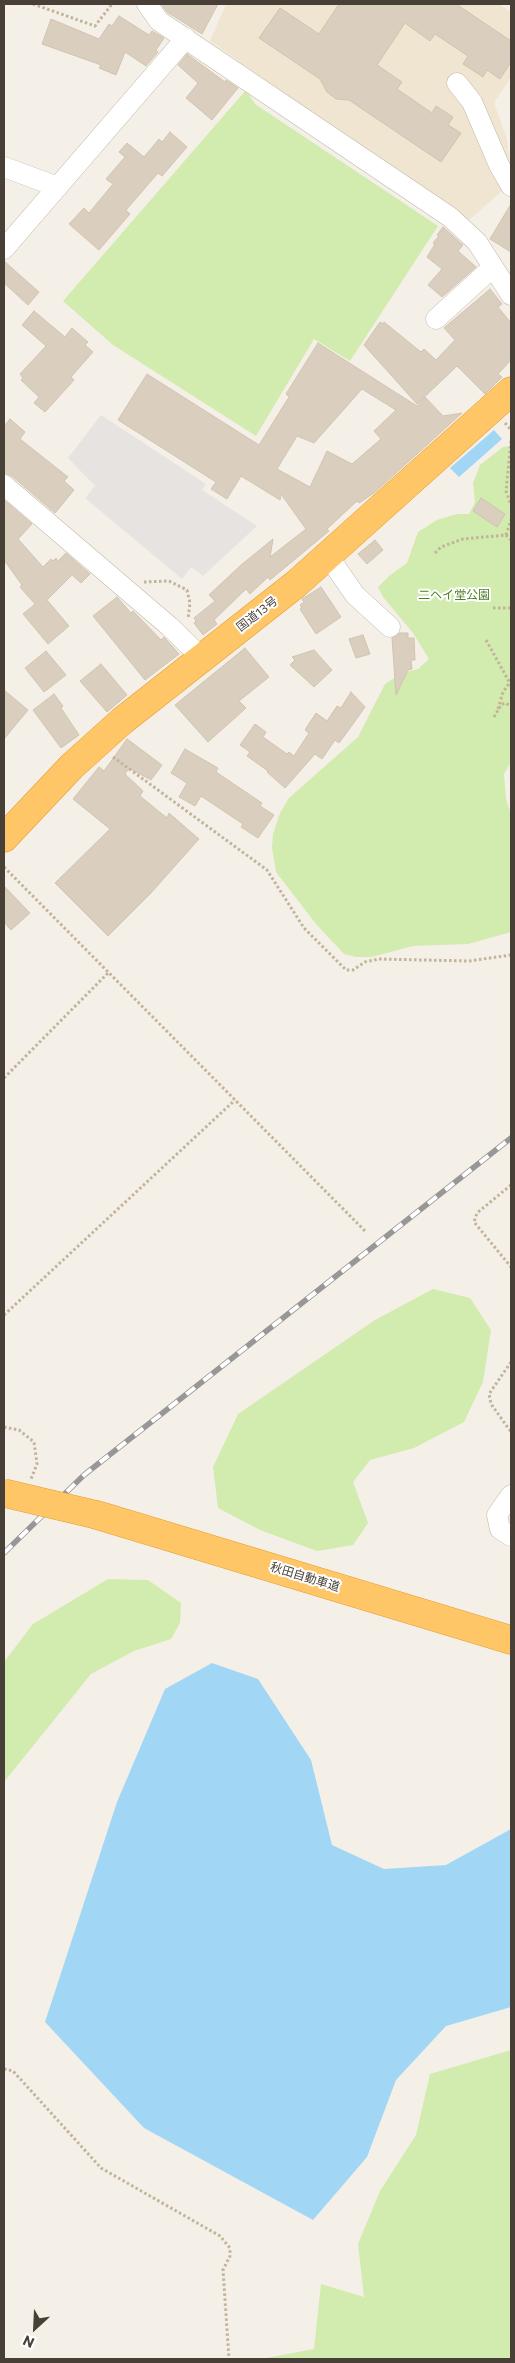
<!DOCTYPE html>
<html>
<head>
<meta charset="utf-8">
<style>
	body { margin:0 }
	#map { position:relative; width:515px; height:2363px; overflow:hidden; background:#f5f0e7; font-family:Commissioner,sans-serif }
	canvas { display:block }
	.frame { position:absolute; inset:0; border:5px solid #484036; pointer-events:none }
	.north { position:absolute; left:10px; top:2303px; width:50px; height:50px; -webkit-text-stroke:4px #fff; paint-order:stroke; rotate:205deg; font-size:14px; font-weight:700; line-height:20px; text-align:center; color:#484036 }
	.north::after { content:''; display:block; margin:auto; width:18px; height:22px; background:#484036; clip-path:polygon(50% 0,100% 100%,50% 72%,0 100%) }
</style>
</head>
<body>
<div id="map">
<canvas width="515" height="2363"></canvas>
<div class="frame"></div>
<div class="north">N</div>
</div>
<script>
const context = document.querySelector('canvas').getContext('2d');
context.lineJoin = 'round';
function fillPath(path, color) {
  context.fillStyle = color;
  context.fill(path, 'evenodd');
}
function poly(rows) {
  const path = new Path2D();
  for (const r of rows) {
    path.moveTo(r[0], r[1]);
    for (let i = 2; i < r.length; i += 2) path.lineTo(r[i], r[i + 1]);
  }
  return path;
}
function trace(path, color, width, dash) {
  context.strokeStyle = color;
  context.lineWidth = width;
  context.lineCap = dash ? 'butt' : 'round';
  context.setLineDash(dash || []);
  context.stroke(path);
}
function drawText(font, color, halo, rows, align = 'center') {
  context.font = font + ' Commissioner,"Noto Sans JP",sans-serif';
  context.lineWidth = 4;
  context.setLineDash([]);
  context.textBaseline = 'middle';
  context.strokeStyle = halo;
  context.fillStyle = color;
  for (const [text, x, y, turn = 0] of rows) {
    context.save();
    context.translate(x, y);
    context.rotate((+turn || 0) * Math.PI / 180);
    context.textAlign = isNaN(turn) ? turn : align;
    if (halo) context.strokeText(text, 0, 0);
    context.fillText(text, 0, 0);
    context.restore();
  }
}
fillPath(poly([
	[226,4,499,4,511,12,511,77,494,103,507,139,510,165,502,191,467,222,210,41]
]), '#efe5d1');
fillPath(poly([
	[246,90,255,104,438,226,350,361,314,339,256,436,113,345,63,301],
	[511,446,511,762,504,774,506,799,511,814,511,932,468,944,413,946,372,957,356,957,344,954,316,924,276,872,272,848,273,834,280,813,289,798,358,737,385,684,402,673,418,669,429,659,413,633,383,597,378,587,389,576,407,563,418,532,437,520,457,514,469,514,475,502,473,483,480,465,503,447],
	[433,1289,470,1298,491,1330,483,1382,464,1422,414,1448,370,1460,353,1482,368,1523,353,1545,317,1551,260,1530,218,1508,213,1467,238,1414,375,1320],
	[108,1579,148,1580,181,1603,180,1623,171,1639,134,1651,91,1674,4,1782,4,1662,33,1624],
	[511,2050,511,2359,261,2359,314,2349,321,2284,364,2297,358,2244,380,2191,416,2135,430,2074]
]), '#d2ebae');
fillPath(poly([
	[101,415,206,484,202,490,257,526,203,576,191,567,182,579,85,498,95,486,68,458]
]), '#e6e3e0');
fillPath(poly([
	[494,430,502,439,459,477,450,468],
	[212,1663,258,1679,311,1760,332,1845,384,1869,446,1865,511,1829,511,2007,446,2026,396,2080,367,2157,313,2220,144,2128,45,2022,117,1802,165,1689]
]), '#a1d6f5');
const building = poly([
	[161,4,218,4,202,34,167,12,161,4],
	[339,4,456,4,511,41,511,62,500,79,487,70,483,77,463,64,468,56,435,34,430,41,405,23,377,65,402,82,397,89,432,113,436,106,453,117,448,125,461,133,441,162,349,100,336,99,327,92,320,79,259,38,280,8,319,34,339,4],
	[119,16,149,35,152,31,164,38,156,50,158,52,146,66,125,52,116,75,99,68,101,65,42,44,51,19,99,39,109,24,112,26,119,16],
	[187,54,225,82,226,80,238,88,212,120,186,98,198,83,178,65,187,54],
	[170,132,187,147,162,176,158,173,126,210,130,214,99,250,69,224,84,208,89,213,113,184,106,179,125,157,119,152,127,143,144,157,159,139,162,142,170,132],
	[511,204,511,252,490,239,511,204],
	[443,227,463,245,458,251,476,267,442,297,428,285,442,269,427,257,435,244,433,243,439,236,437,235,443,227],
	[4,261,39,292,28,305,4,283,4,261],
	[490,289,502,304,498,307,511,323,511,360,498,374,502,377,485,394,457,366,417,404,364,345,380,322,383,324,384,322,421,352,424,349,436,360,455,340,444,328,490,289],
	[34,311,65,337,72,328,88,342,85,345,93,352,71,377,74,380,45,412,34,403,39,397,21,380,23,378,20,374,46,346,22,325,34,311],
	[318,343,417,406,425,397,443,416,462,413,374,493,359,503,357,501,327,529,329,531,270,580,268,577,250,594,246,589,214,620,217,624,203,635,194,623,196,621,194,618,215,601,209,595,241,565,273,539,270,557,306,529,281,494,280,500,241,476,227,499,211,489,216,482,118,420,147,374,259,445,289,397,286,394,318,343],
	[362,389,396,410,374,431,381,439,352,464,327,451,310,487,277,469,297,436,314,443,362,389],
	[10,419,25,432,20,439,68,477,64,481,74,490,55,513,12,476,4,473,4,426,10,419],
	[481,498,505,514,497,527,473,511,481,498],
	[4,500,32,524,18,539,43,567,51,559,53,561,56,558,58,561,66,553,90,574,81,583,72,575,47,600,69,626,48,644,23,614,35,604,20,587,22,585,4,560,4,500],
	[375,540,383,550,367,564,358,554,375,540],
	[321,587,341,617,316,634,300,609,302,607,300,605,304,602,302,599,321,587],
	[117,597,131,613,133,611,161,640,164,637,179,654,145,680,93,616,117,597],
	[400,633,408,633,408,638,414,638,415,660,411,660,412,669,408,670,396,695,392,638,400,633],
	[363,635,370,654,356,658,349,639,363,635],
	[245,648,269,677,239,701,246,708,208,742,175,705,245,648],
	[314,650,332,670,314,687,290,665,295,660,292,657,314,650],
	[46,651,66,675,44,692,25,668,46,651],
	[101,664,127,695,107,712,80,681,101,664],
	[4,690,28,710,4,739,4,690],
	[351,692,365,707,353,724,339,743,335,740,322,759,315,754,285,788,267,772,268,771,247,756,250,752,240,745,255,724,266,732,263,737,287,754,289,752,294,756,309,733,305,730,316,713,327,721,337,706,341,708,351,692],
	[54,694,63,706,61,708,79,735,61,748,33,710,54,694],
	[127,739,162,765,151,780,129,768,125,774,143,791,140,796,167,818,169,813,199,839,150,894,108,936,55,883,110,829,73,799,99,767,104,771,127,739],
	[185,749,218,768,216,772,262,803,260,806,274,815,258,838,241,827,243,824,201,796,195,806,179,797,187,783,171,773,185,749],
	[4,886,30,913,11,930,4,922,4,886]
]);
fillPath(building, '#dacebf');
trace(building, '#d2c3af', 1);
const minor = poly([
	[147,4,159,21,450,217,477,242,511,295],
	[457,83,472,102,499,165,511,186],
	[4,167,58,187],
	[4,249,186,38],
	[436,319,492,268],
	[4,485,169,626,202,658],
	[328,556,355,595,390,627],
	[511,1495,497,1515,500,1529,511,1536]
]);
const highway = poly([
	[4,838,72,766,122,721,296,584,511,391],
	[97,1515,511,1640]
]);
trace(minor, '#c1b8a9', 21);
trace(highway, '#e69b30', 29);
trace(poly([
	[33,4,95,26,112,4],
	[505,423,511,430],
	[511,441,506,491,511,505],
	[506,535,511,520],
	[435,553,441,547,463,539,506,535,511,540],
	[144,582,169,581,187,590,190,603,188,619],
	[493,608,511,608],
	[486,640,511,685],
	[498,709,503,692,510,682],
	[494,717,501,705,505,703,511,706],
	[113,757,267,870,304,928,346,970,353,970,365,962,379,959,469,961,511,955],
	[4,867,365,1231],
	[4,1078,109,972],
	[511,1185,477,1213,474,1222,511,1267],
	[4,1315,235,1100],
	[511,1362,489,1394,491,1404,511,1432],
	[4,1427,19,1430,34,1442,37,1464,31,1479],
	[4,2069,13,2071,101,2168,220,2236,230,2248,230,2256,223,2270,229,2359]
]), '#c3b39a', 3, [2.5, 2.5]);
trace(minor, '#fff', 20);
trace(highway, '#ffc668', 28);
const rail = poly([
	[4,1553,84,1475,511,1138]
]);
trace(rail, '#979797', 5.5);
trace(rail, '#fff', 4, [11]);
const highwayBridge = poly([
	[4,1493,97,1515]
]);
trace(highwayBridge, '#e69b30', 29, []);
trace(highwayBridge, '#ffc668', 28);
drawText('12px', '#4b7e25', '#fff', [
	["二ヘイ堂公園",454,595]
]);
drawText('12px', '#484036', '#fff', [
	["国道13号",257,614,-38],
	["秋田自動車道",305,1577,17]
]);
</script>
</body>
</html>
